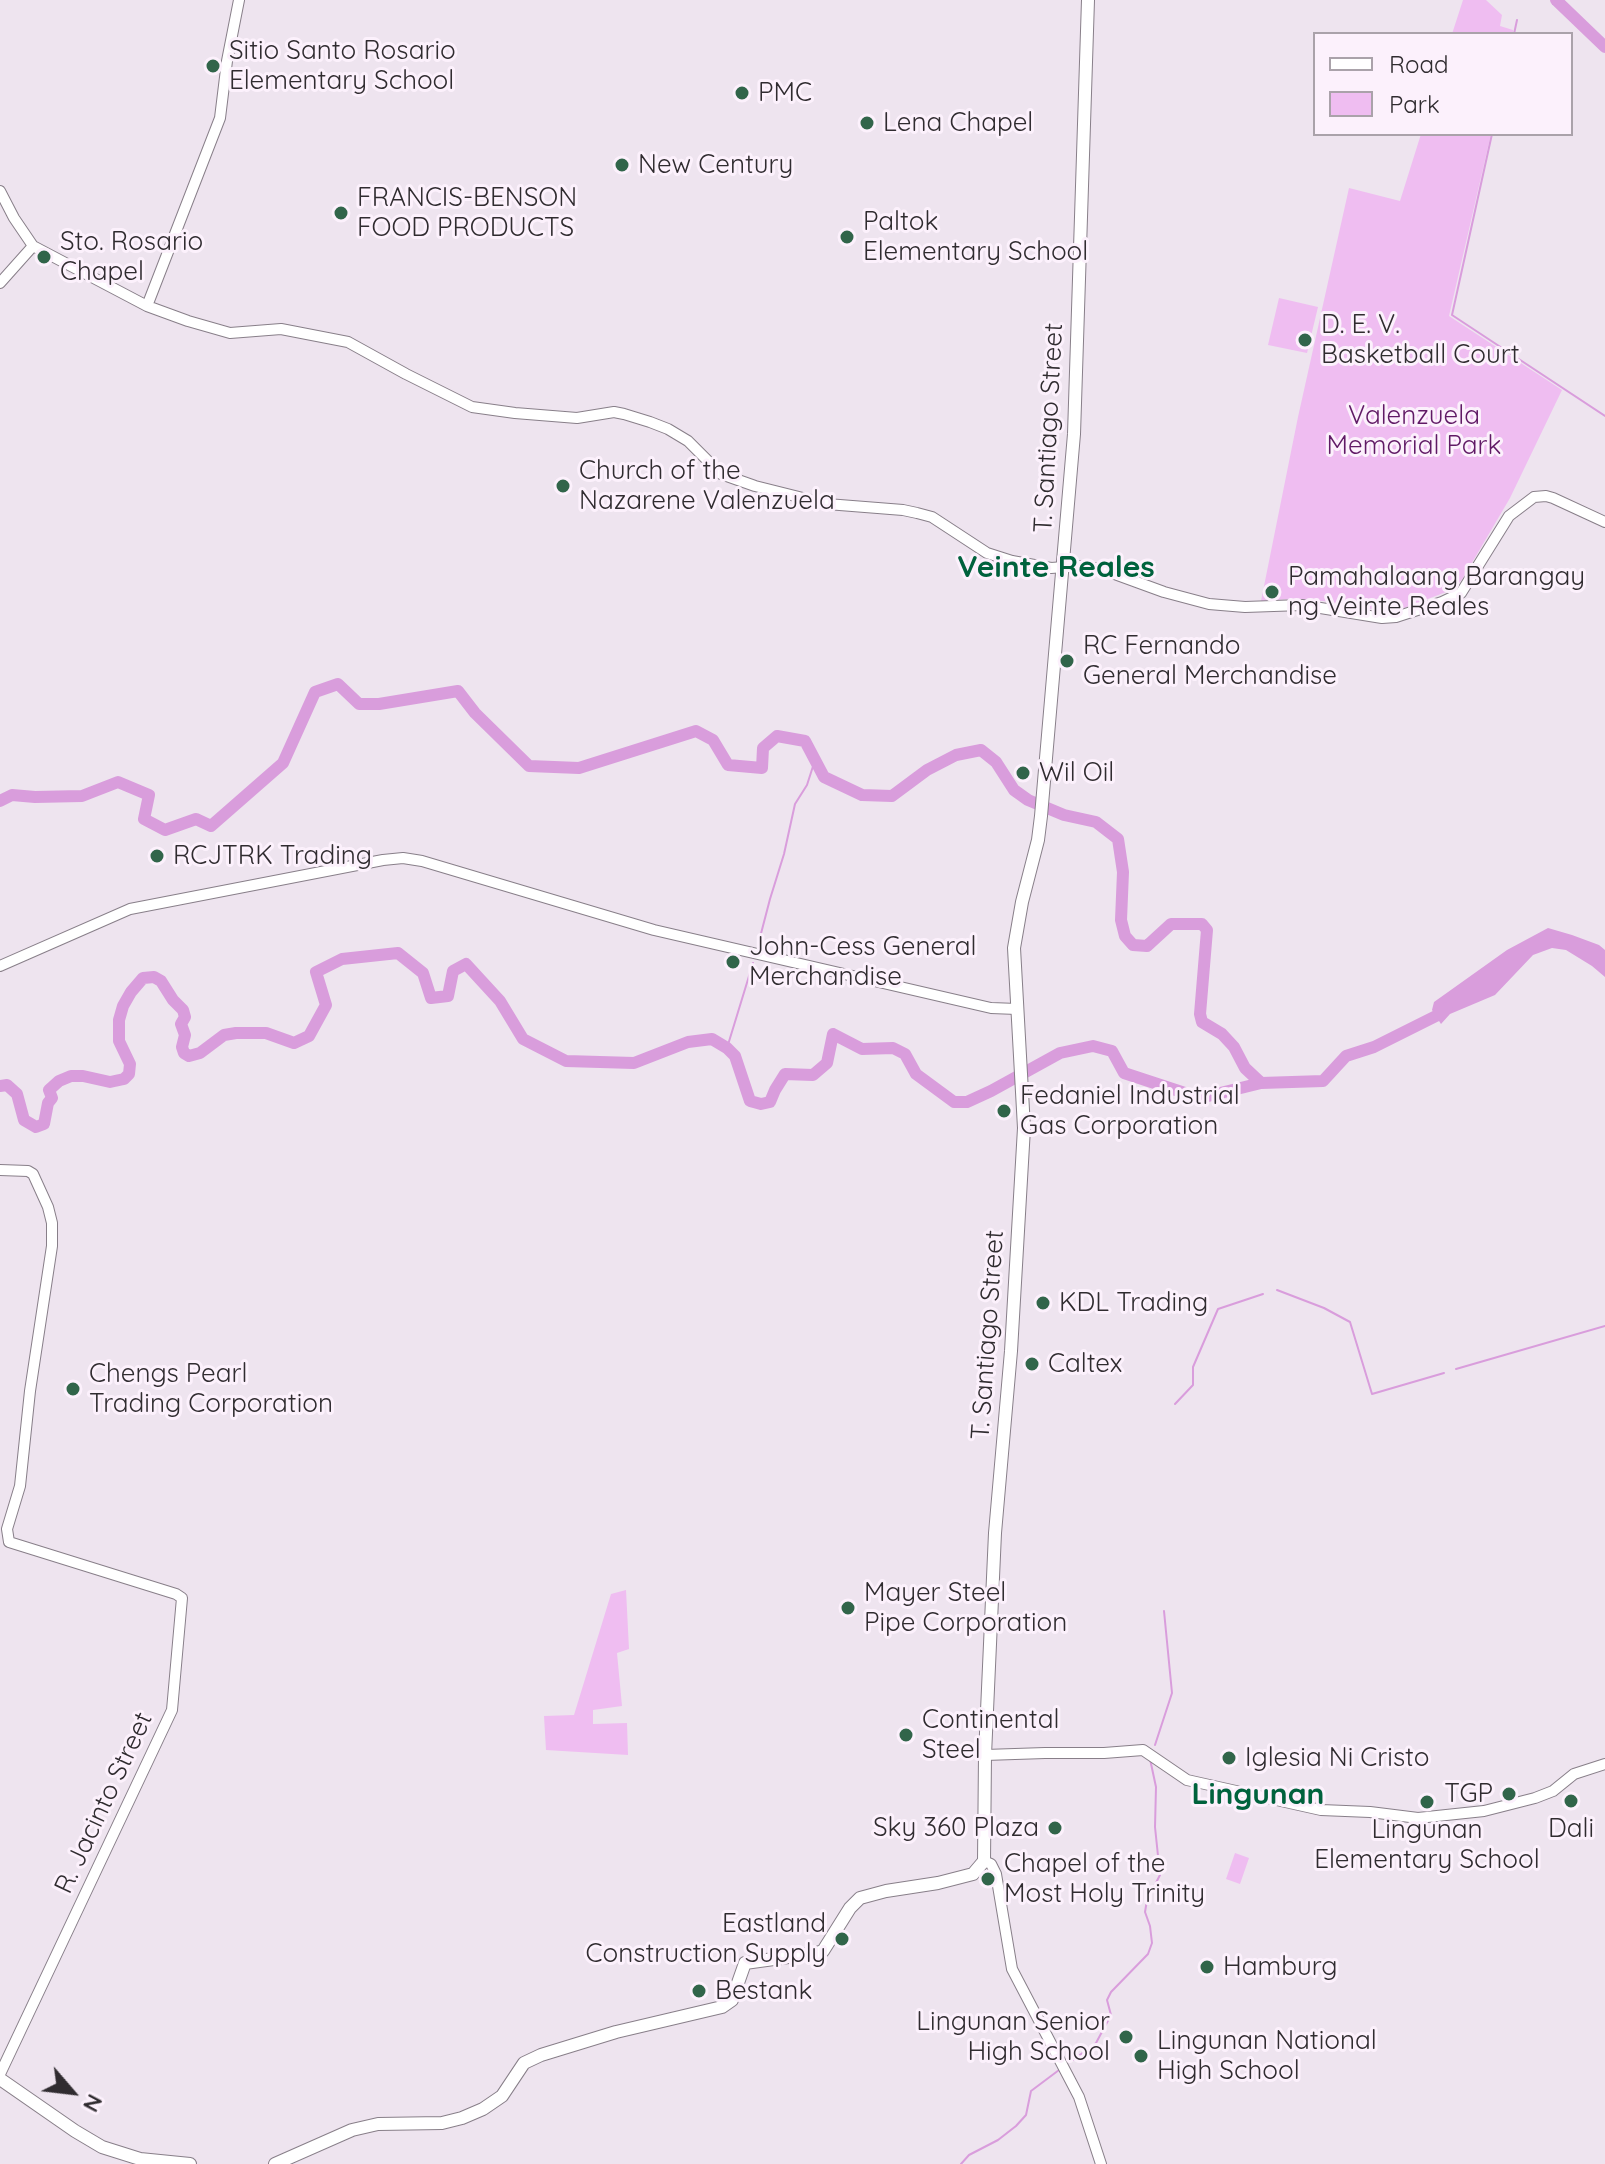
<!DOCTYPE html>
<html>
<head>
<meta charset="utf-8">
<style>
	body { margin:0 }
	#map { position:relative; width:1605px; height:2164px; overflow:hidden; background:#eee4ef; font-family:Quicksand,sans-serif }
	canvas { display:block }
	.legend { position:absolute; left:1313px; top:32px; width:260px; height:104px; box-sizing:border-box; background:#fcf1fc; border:2px solid #aaa2aa; margin:0; padding:10px 14px; list-style:none; font-size:24px; color:#302c30 }
	.legend li { display:flex; align-items:center; gap:16px; height:40px }
	.legend b { width:40px; border:2px solid #aaa2aa }
	.north { position:absolute; left:32px; top:2052px; width:80px; height:80px; -webkit-text-stroke:6px #fcf1fc; paint-order:stroke; rotate:118deg; font-size:22px; font-weight:700; line-height:32px; text-align:center; color:#302c30 }
	.north::after { content:''; display:block; margin:auto; width:28px; height:36px; background:#302c30; clip-path:polygon(50% 0,100% 100%,50% 72%,0 100%) }
</style>
</head>
<body>
<div id="map">
<canvas width="1605" height="2164"></canvas>
<ul class="legend">
<li><b style="height:10px;background:#fff"></b>Road</li>
<li><b style="height:22px;background:#efbdf1"></b>Park</li>
</ul>
<div class="north">N</div>
</div>
<script>
const context = document.querySelector('canvas').getContext('2d');
context.lineJoin = 'round';
function fillPath(path, color) {
  context.fillStyle = color;
  context.fill(path, 'evenodd');
}
function poly(rows) {
  const path = new Path2D();
  for (const r of rows) {
    path.moveTo(r[0], r[1]);
    for (let i = 2; i < r.length; i += 2) path.lineTo(r[i], r[i + 1]);
  }
  return path;
}
function trace(path, color, width, dash) {
  context.strokeStyle = color;
  context.lineWidth = width;
  context.lineCap = dash ? 'butt' : 'round';
  context.setLineDash(dash || []);
  context.stroke(path);
}
function drawText(font, color, halo, rows, align = 'center') {
  context.font = font + ' Quicksand,sans-serif';
  context.lineWidth = 6;
  context.setLineDash([]);
  context.textBaseline = 'middle';
  context.strokeStyle = halo;
  context.fillStyle = color;
  for (const [text, x, y, turn = 0] of rows) {
    context.save();
    context.translate(x, y);
    context.rotate((+turn || 0) * Math.PI / 180);
    context.textAlign = isNaN(turn) ? turn : align;
    if (halo) context.strokeText(text, 0, 0);
    context.fillText(text, 0, 0);
    context.restore();
  }
}
fillPath(poly([
	[1463,0,1486,0,1502,15,1500,26,1513,30,1513,34,1452,34],
	[1421,134,1491,134,1449,316,1562,390,1510,498,1463,578,1454,589,1404,608,1384,611,1323,601,1289,599,1261,601,1298,417,1349,188,1400,201],
	[1279,298,1318,307,1307,353,1268,345],
	[626,1590,629,1649,617,1653,622,1706,593,1710,593,1724,627,1723,628,1755,546,1750,544,1716,574,1715,611,1594],
	[1235,1853,1249,1858,1240,1884,1226,1879]
]), '#efbdf1');
fillPath(poly([
	[1548,928,1572,935,1599,945,1605,950,1605,977,1592,966,1566,950,1552,948,1533,955,1495,995,1450,1014,1441,1024,1432,1010,1434,1002,1507,950]
]), '#d99ddc');
trace(poly([
	[1553,4,1557,2],
	[1514,34,1517,20],
	[1492,134,1452,315,1605,416],
	[758,945,770,899,784,854,795,804,807,785,815,760],
	[727,1048,753,963],
	[1277,1290,1324,1308,1350,1322,1372,1394,1444,1373],
	[1456,1369,1605,1326],
	[1175,1404,1193,1385,1193,1367,1218,1309,1263,1294],
	[1155,1745,1172,1693,1164,1611],
	[1073,2060,1096,2043,1111,2015,1107,2000,1111,1992,1148,1954,1152,1943,1150,1926,1145,1912,1147,1900,1160,1875,1155,1827,1156,1787,1150,1759],
	[961,2164,969,2155,998,2140,1016,2126,1026,2115,1031,2091,1059,2070]
]), '#d99ddc', 2);
trace(poly([
	[1556,0,1605,47],
	[0,801,12,795,35,797,82,796,118,782,149,795,144,819,165,830,196,819,211,826,283,763,315,692,338,684,359,704,379,704,458,691,475,713,529,766,579,768,696,731,713,740,728,765,762,768,763,748,777,736,805,741,824,777,862,795,892,796,927,770,956,755,981,750,996,762,1014,790,1028,800,1064,815,1096,822,1118,839,1123,872,1121,920,1125,936,1133,945,1147,946,1171,924,1202,924,1207,930,1200,1014,1202,1022,1222,1034,1234,1047,1245,1068,1261,1083],
	[0,1086,7,1085,17,1094,24,1120,36,1127,44,1124,48,1103,52,1098,49,1090,59,1081,71,1076,83,1076,110,1082,124,1079,129,1074,130,1064,119,1041,119,1020,123,1006,131,992,143,978,154,977,161,981,173,1000,183,1010,185,1017,181,1024,185,1035,182,1047,184,1053,189,1056,200,1053,224,1035,236,1033,266,1033,294,1043,309,1036,326,1005,316,972,342,959,398,953,423,973,431,998,448,996,453,971,466,964,500,1001,523,1039,566,1061,634,1063,688,1042,712,1039,727,1048,735,1056,750,1101,761,1104,770,1102,775,1090,785,1074,813,1075,827,1063,833,1034,862,1049,893,1048,905,1054,916,1074,954,1102,967,1102,991,1091,1060,1053,1093,1046,1112,1051,1124,1073,1200,1098,1261,1083,1323,1081,1346,1056,1374,1047,1436,1016,1447,1008]
]), '#d99ddc', 12);
const minor = poly([
	[0,191,14,218,33,246,147,306,188,321,230,333,281,329,348,342,406,374,472,407,515,413,577,418,614,412,624,414,650,422,668,429,688,441,721,474,755,486,827,504,903,510,917,513,932,517,987,553,1012,561,1051,568,1078,566,1101,569,1164,592,1209,604,1245,607,1302,605,1382,618,1396,617,1442,602,1461,593,1509,516,1534,497,1546,496,1553,498,1605,522],
	[0,283,33,246],
	[147,306,220,118,227,61,239,0],
	[0,966,130,909,383,860,403,858,422,861,654,930,991,1008,1017,1009],
	[0,1170,28,1171,33,1174,48,1207,52,1223,52,1246,30,1391,20,1486,7,1529,9,1542,176,1594,182,1598,172,1710,0,2074],
	[985,1755,1045,1753,1104,1753,1143,1750,1187,1780,1321,1810,1370,1812,1418,1818,1484,1811,1535,1798,1553,1791,1574,1774,1605,1764],
	[984,1861,991,1864,996,1874,1012,1969,1079,2097,1101,2164]
]);
const major = poly([
	[0,2079,75,2131,102,2147,140,2159,190,2164],
	[275,2164,352,2130,378,2124,442,2123,462,2118,483,2109,502,2096,524,2063,541,2055,616,2032,722,2007,732,2000,745,1963,817,1953,823,1951,850,1908,860,1898,886,1891,938,1883,973,1874,984,1861,985,1755,995,1533,1011,1351,1024,1128,1014,948,1022,902,1038,840,1041,816,1074,434,1088,0]
]);
trace(minor, '#887f89', 12);
trace(major, '#887f89', 14);
trace(minor, '#fff', 10);
trace(major, '#fff', 12);
for (const [x, y, r, color] of [
	[213,66,8,"#31654a"],
	[742,93,8,"#31654a"],
	[867,123,8,"#31654a"],
	[622,165,8,"#31654a"],
	[341,213,8,"#31654a"],
	[847,237,8,"#31654a"],
	[44,257,8,"#31654a"],
	[1305,340,8,"#31654a"],
	[563,486,8,"#31654a"],
	[1272,592,8,"#31654a"],
	[1067,661,8,"#31654a"],
	[1023,773,8,"#31654a"],
	[157,856,8,"#31654a"],
	[733,962,8,"#31654a"],
	[1004,1111,8,"#31654a"],
	[1043,1303,8,"#31654a"],
	[1032,1364,8,"#31654a"],
	[73,1389,8,"#31654a"],
	[848,1608,8,"#31654a"],
	[906,1735,8,"#31654a"],
	[1229,1758,8,"#31654a"],
	[1509,1794,8,"#31654a"],
	[1571,1801,8,"#31654a"],
	[1427,1802,8,"#31654a"],
	[1055,1828,8,"#31654a"],
	[988,1879,8,"#31654a"],
	[842,1939,8,"#31654a"],
	[1207,1967,8,"#31654a"],
	[699,1991,8,"#31654a"],
	[1126,2037,8,"#31654a"],
	[1141,2056,8,"#31654a"]
]) {
  const dot = new Path2D();
  dot.arc(x, y, r, 0, 2 * Math.PI);
  context.fillStyle = color;
  context.fill(dot);
  trace(dot, '#fcf1fc', 3);
}
drawText('26px', '#302c30', '#fcf1fc', [
	["Sitio Santo Rosario",229,51],
	["Elementary School",229,81],
	["PMC",758,93],
	["Lena Chapel",883,123],
	["New Century",638,165],
	["FRANCIS-BENSON",357,198],
	["FOOD PRODUCTS",357,228],
	["Paltok",863,222],
	["Elementary School",863,252],
	["Sto. Rosario",60,242],
	["Chapel",60,272],
	["D. E. V.",1321,325],
	["Basketball Court",1321,355],
	["Church of the",579,471],
	["Nazarene Valenzuela",579,501],
	["Pamahalaang Barangay",1288,577],
	["ng Veinte Reales",1288,607],
	["RC Fernando",1083,646],
	["General Merchandise",1083,676],
	["Wil Oil",1039,773],
	["RCJTRK Trading",173,856],
	["John-Cess General",749,947],
	["Merchandise",749,977],
	["Fedaniel Industrial",1020,1096],
	["Gas Corporation",1020,1126],
	["KDL Trading",1059,1303],
	["Caltex",1048,1364],
	["Chengs Pearl",89,1374],
	["Trading Corporation",89,1404],
	["Mayer Steel",864,1593],
	["Pipe Corporation",864,1623],
	["Continental",922,1720],
	["Steel",922,1750],
	["Iglesia Ni Cristo",1245,1758],
	["TGP",1493,1794,"right"],
	["Sky 360 Plaza",1039,1828,"right"],
	["Dali",1571,1829,"center"],
	["Lingunan",1427,1830,"center"],
	["Elementary School",1427,1860,"center"],
	["Chapel of the",1004,1864],
	["Most Holy Trinity",1004,1894],
	["Eastland",826,1924,"right"],
	["Construction Supply",826,1954,"right"],
	["Hamburg",1223,1967],
	["Bestank",715,1991],
	["Lingunan Senior",1110,2022,"right"],
	["High School",1110,2052,"right"],
	["Lingunan National",1157,2041],
	["High School",1157,2071]
], 'left');
drawText('26px', '#601965', '#fcf1fc', [
	["Valenzuela",1414,416],
	["Memorial Park",1414,446]
]);
drawText('26px', '#302c30', '#fcf1fc', [
	["T. Santiago Street",1049,428,-87],
	["T. Santiago Street",988,1335,-86],
	["R. Jacinto Street",104,1803,-65]
]);
drawText('bold 30px', '#00623d', '#fcf1fc', [
	["Veinte Reales",1056,568],
	["Lingunan",1258,1795]
]);
</script>
</body>
</html>
